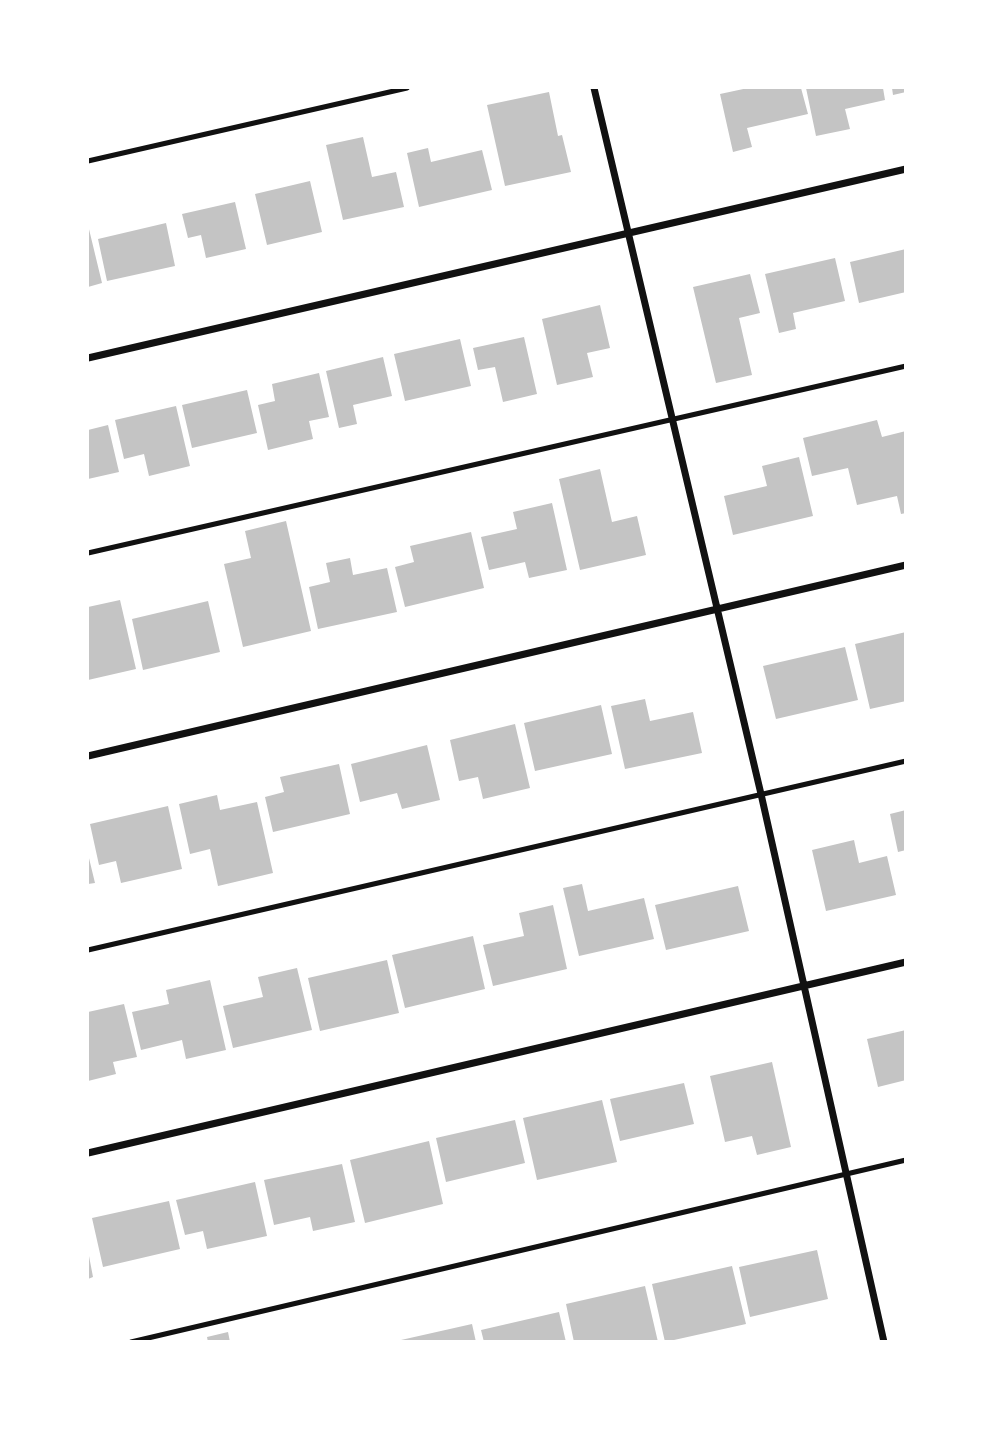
<!DOCTYPE html>
<html>
<head>
<meta charset="utf-8">
<style>
	body { margin:0 }
	#map { position:relative; width:993px; height:1429px; overflow:hidden; background:#fff; font-family:Helvetica,sans-serif }
	canvas { display:block }
	.frame { position:absolute; inset:0; border:89px solid #fff; pointer-events:none }
</style>
</head>
<body>
<div id="map">
<canvas width="993" height="1429"></canvas>
<div class="frame"></div>
</div>
<script>
const context = document.querySelector('canvas').getContext('2d');
context.lineJoin = 'round';
function fillPath(path, color) {
  context.fillStyle = color;
  context.fill(path, 'evenodd');
}
function poly(rows) {
  const path = new Path2D();
  for (const r of rows) {
    path.moveTo(r[0], r[1]);
    for (let i = 2; i < r.length; i += 2) path.lineTo(r[i], r[i + 1]);
  }
  return path;
}
function trace(path, color, width, dash) {
  context.strokeStyle = color;
  context.lineWidth = width;
  context.lineCap = dash ? 'butt' : 'round';
  context.setLineDash(dash || []);
  context.stroke(path);
}
fillPath(poly([
	[748,88,801,88,808,114,747,128,752,147,733,152,720,94],
	[806,88,883,88,885,100,845,109,850,129,816,136],
	[892,88,906,88,906,92,893,95],
	[549,92,558,136,562,135,571,172,505,186,487,105],
	[363,137,372,177,396,172,404,207,343,220,326,145],
	[428,148,431,162,482,150,492,190,419,207,407,153],
	[310,181,322,232,267,245,255,194],
	[235,202,246,249,206,258,201,235,188,238,182,214],
	[166,223,175,266,107,281,98,239],
	[88,225,102,283,88,287],
	[906,249,906,292,859,303,850,262],
	[835,258,845,301,793,313,796,329,779,333,765,274],
	[750,274,760,313,739,318,752,375,716,383,693,287],
	[600,305,610,348,587,353,593,377,557,385,542,319],
	[524,337,537,394,503,402,495,367,478,370,473,348],
	[460,339,471,386,405,401,394,354],
	[383,357,392,396,353,405,357,424,339,428,326,371],
	[319,373,329,417,309,421,313,439,268,450,258,405,275,401,272,384],
	[247,390,257,433,192,448,182,405],
	[176,406,190,466,149,476,144,454,124,459,115,420],
	[877,420,882,437,906,431,906,513,901,514,897,496,857,505,848,468,812,476,803,438],
	[108,425,119,472,88,479,88,430],
	[799,457,813,516,733,535,724,496,767,486,762,466],
	[600,469,612,522,637,516,646,555,580,570,559,479],
	[552,503,567,570,529,578,525,562,489,570,481,537,517,529,513,512],
	[286,521,311,631,243,647,224,564,251,558,245,531],
	[471,532,484,588,405,607,395,567,414,562,410,546],
	[350,558,353,575,387,568,397,612,318,629,309,587,330,582,326,563],
	[120,600,136,669,88,680,88,607],
	[208,601,220,652,143,670,132,619],
	[906,632,906,701,870,709,855,644],
	[845,647,858,700,776,719,763,666],
	[645,699,650,721,693,712,702,753,625,769,611,706],
	[601,705,612,754,535,771,524,723],
	[515,724,530,788,483,799,478,777,459,781,450,740],
	[427,745,440,800,402,809,397,793,360,802,351,764],
	[339,764,350,814,273,832,265,797,284,792,280,777],
	[217,795,220,810,257,802,273,873,218,886,210,849,190,854,179,804],
	[168,806,182,869,121,883,116,861,99,865,90,824],
	[906,810,906,850,898,852,890,814],
	[854,840,859,863,887,856,896,895,826,911,812,850],
	[88,854,95,883,88,884],
	[582,884,588,911,644,898,654,939,579,956,563,888],
	[738,886,749,931,666,950,655,905],
	[553,905,567,969,493,986,483,945,524,936,519,913],
	[473,936,485,989,405,1008,392,955],
	[387,960,399,1013,320,1031,308,978],
	[297,968,312,1030,233,1048,223,1006,263,997,258,977],
	[210,980,226,1050,186,1059,182,1040,141,1050,132,1012,169,1004,166,990],
	[124,1004,137,1057,113,1062,116,1074,88,1081,88,1012],
	[906,1030,906,1080,878,1087,867,1039],
	[772,1062,791,1147,757,1155,752,1136,725,1142,710,1076],
	[684,1083,694,1124,620,1141,610,1099],
	[602,1100,617,1162,537,1180,523,1118],
	[515,1120,525,1163,446,1182,436,1138],
	[429,1141,443,1204,365,1223,350,1160],
	[342,1164,355,1222,313,1231,310,1217,274,1225,264,1180],
	[255,1182,267,1236,207,1249,203,1231,185,1235,176,1200],
	[169,1201,180,1249,103,1267,92,1218],
	[817,1250,828,1299,750,1317,739,1267],
	[89,1256,93,1277,88,1279,88,1256],
	[732,1266,746,1324,665,1342,652,1284],
	[645,1286,658,1342,574,1342,566,1304],
	[559,1312,566,1342,484,1342,481,1330],
	[472,1324,476,1342,401,1342,401,1340],
	[228,1332,230,1342,208,1342,207,1337]
]), '#c4c4c4');
trace(poly([
	[88,161,407,88],
	[88,553,906,366],
	[88,950,906,761],
	[131,1342,906,1160]
]), '#111', 5);
trace(poly([
	[594,88,761,794,884,1342],
	[88,358,906,169],
	[88,756,906,565],
	[88,1153,906,962]
]), '#111', 7);
</script>
</body>
</html>
